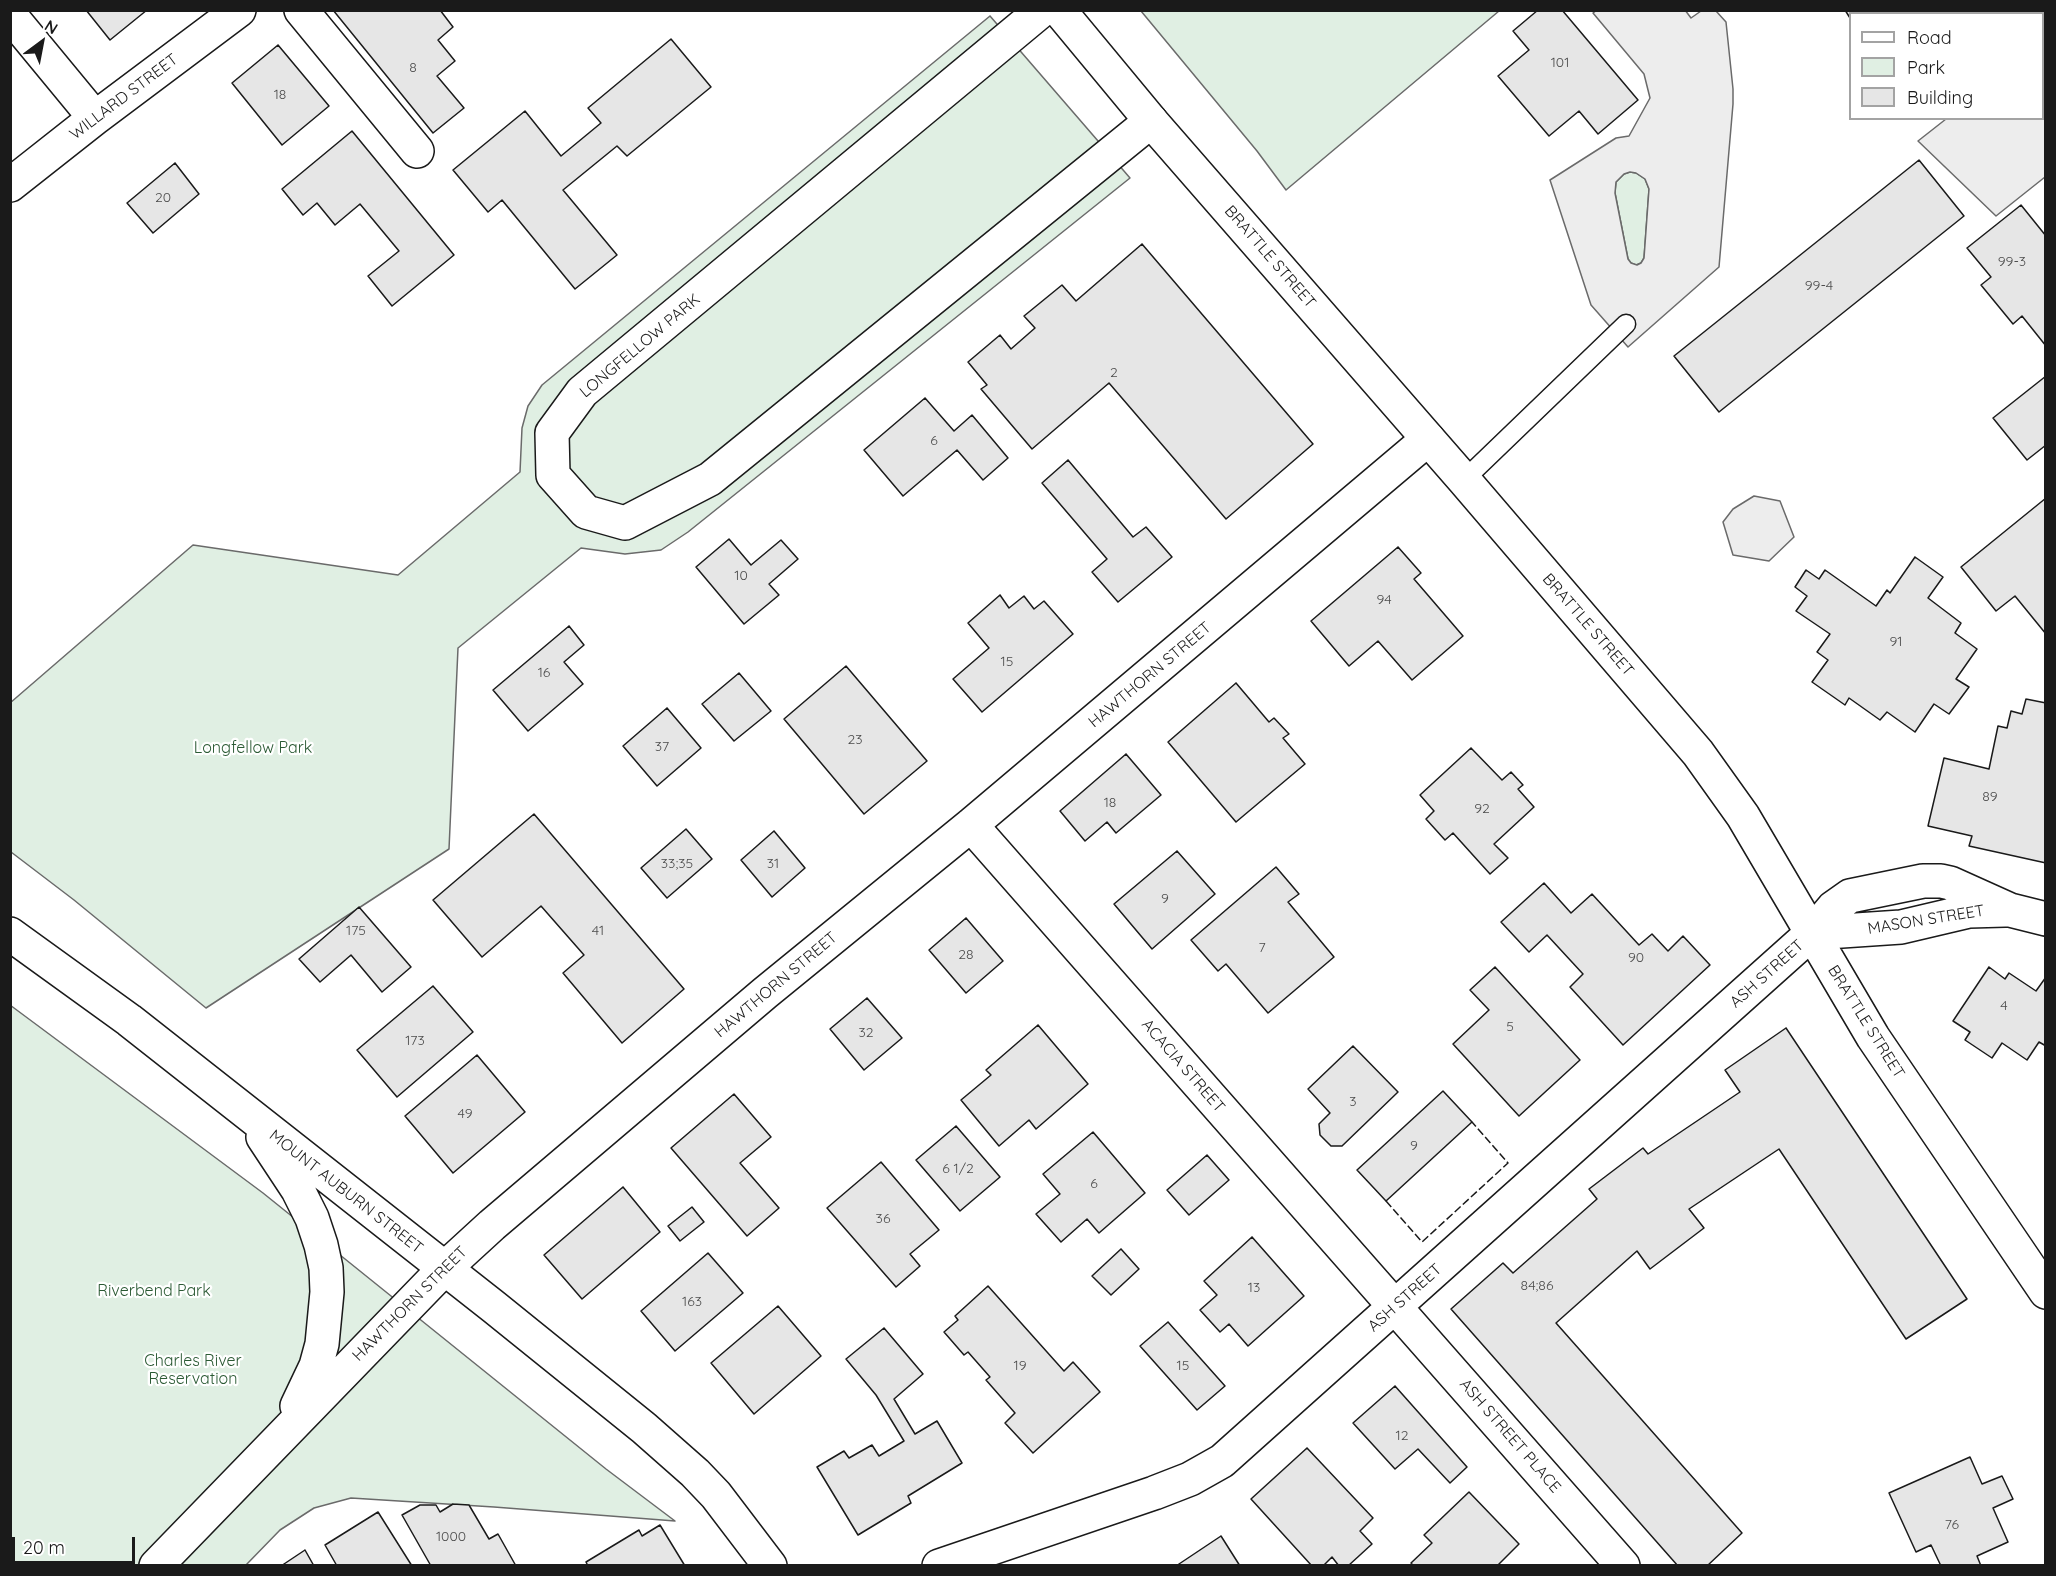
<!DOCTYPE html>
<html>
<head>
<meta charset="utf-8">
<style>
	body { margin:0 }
	#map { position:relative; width:2056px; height:1576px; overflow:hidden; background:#fff; font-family:Quicksand,sans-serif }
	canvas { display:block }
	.frame { position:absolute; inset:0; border:12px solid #1a1a1a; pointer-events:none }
	.legend { position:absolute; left:1849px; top:12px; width:195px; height:108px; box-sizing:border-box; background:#fff; border:2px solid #a3a3a3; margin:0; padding:8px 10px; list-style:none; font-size:18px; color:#1a1a1a }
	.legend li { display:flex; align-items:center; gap:12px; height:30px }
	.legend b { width:30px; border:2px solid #a3a3a3 }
	.north { position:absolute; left:12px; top:12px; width:60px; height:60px; -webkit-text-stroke:4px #fff; paint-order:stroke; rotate:32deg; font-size:16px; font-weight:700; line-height:24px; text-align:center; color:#1a1a1a }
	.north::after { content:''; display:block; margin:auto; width:21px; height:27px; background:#1a1a1a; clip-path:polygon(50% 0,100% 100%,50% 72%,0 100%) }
	.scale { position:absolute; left:12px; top:1537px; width:123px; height:27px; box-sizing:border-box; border:3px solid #1a1a1a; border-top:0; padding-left:8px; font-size:18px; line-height:21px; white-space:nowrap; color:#1a1a1a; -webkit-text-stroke:4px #fff; paint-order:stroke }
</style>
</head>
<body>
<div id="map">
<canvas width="2056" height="1576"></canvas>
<div class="frame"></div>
<ul class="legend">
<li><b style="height:8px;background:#fff"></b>Road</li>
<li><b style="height:16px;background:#e0efe3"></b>Park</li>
<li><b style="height:16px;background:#e6e6e6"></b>Building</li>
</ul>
<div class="north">N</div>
<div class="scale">20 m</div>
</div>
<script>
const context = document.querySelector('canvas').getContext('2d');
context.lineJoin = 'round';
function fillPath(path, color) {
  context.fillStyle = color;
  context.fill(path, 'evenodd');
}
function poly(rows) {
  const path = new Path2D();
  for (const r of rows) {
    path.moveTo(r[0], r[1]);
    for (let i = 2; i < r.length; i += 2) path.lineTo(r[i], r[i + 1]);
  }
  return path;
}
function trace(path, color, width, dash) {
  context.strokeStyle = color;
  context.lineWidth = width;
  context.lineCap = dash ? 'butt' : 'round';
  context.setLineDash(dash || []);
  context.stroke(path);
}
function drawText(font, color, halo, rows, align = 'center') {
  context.font = font + ' Quicksand,sans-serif';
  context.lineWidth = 4.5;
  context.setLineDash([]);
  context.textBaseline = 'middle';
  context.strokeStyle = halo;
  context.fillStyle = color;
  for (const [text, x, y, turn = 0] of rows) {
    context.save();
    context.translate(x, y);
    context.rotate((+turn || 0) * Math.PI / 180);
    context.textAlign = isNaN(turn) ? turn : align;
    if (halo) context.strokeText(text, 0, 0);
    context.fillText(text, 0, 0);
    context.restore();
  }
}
const green = poly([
	[1141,11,1499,11,1286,190,1257,151,1141,11],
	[990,16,1130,178,688,532,661,550,625,554,581,548,458,648,449,849,206,1008,74,900,11,852,10,703,193,545,398,575,520,472,522,428,528,406,542,385,990,16],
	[1630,172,1636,173,1645,179,1649,189,1644,258,1641,263,1636,265,1631,263,1628,259,1615,193,1616,182,1624,174,1630,172],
	[10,1005,263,1193,606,1469,675,1521,494,1507,351,1498,314,1508,280,1530,246,1565,11,1565,10,1005]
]);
fillPath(green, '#e0efe3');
trace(green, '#6a6a6a', 1.5);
const parking = poly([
	[1597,10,1685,10,1691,18,1701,11,1716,11,1726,22,1733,89,1733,104,1719,267,1628,347,1591,305,1550,180,1616,138,1629,136,1650,98,1644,74,1593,13,1597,10],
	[1630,172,1636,173,1645,179,1649,189,1644,258,1641,263,1637,265,1631,263,1628,259,1615,193,1616,182,1624,174,1630,172],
	[2043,44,2045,47,2045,177,1996,216,1918,141,1946,119,2042,118,2043,44],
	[1754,496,1780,501,1794,537,1769,561,1733,555,1723,522,1733,509,1754,496]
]);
fillPath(parking, '#ededed');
trace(parking, '#6a6a6a', 1.5);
const building = poly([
	[86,10,147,10,110,40,86,10],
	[333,10,440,10,453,27,438,40,455,61,437,76,464,108,433,133,333,10],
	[1538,10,1562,10,1638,100,1598,134,1579,111,1549,136,1498,76,1529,50,1513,31,1538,10],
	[1845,10,1914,10,1916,14,1850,14,1850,18,1845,10],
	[671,39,711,87,627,156,617,146,563,190,617,255,575,289,502,200,488,212,453,170,525,111,561,156,601,123,588,108,671,39],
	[278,45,329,106,282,145,232,83,278,45],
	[352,131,454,255,392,306,368,276,399,251,360,204,335,225,317,203,303,215,282,189,352,131],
	[1919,160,1964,216,1719,412,1674,356,1919,160],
	[175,163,199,194,153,233,127,203,175,163],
	[2021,205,2046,236,2046,346,2022,316,2013,324,1981,285,1991,277,1967,248,2021,205],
	[1142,244,1313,444,1226,519,1109,383,1032,449,981,389,987,385,968,362,1000,335,1011,349,1035,328,1024,316,1062,285,1076,301,1142,244],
	[2046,376,2046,445,2027,460,1993,418,2046,376],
	[925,398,954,431,972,415,1008,458,983,480,957,450,903,496,864,450,925,398],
	[1068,460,1133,537,1146,527,1172,557,1118,602,1092,572,1107,559,1042,483,1068,460],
	[2046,498,2046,634,2015,596,1996,611,1961,567,2046,498],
	[729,539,751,565,781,540,798,559,769,584,779,595,744,624,696,567,729,539],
	[1398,547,1421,573,1414,579,1463,636,1412,680,1378,641,1349,666,1311,621,1398,547],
	[1915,557,1943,577,1928,598,1961,623,1955,633,1977,649,1956,679,1969,687,1949,714,1934,704,1915,732,1887,712,1880,720,1849,698,1845,705,1812,682,1828,660,1817,652,1830,634,1796,611,1807,596,1795,587,1806,570,1819,579,1825,570,1876,606,1887,590,1890,593,1915,557],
	[1000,595,1009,608,1024,596,1034,609,1044,601,1073,634,982,712,953,679,989,648,968,623,1000,595],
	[569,626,584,645,564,662,583,684,528,731,493,690,569,626],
	[846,666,927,761,864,814,784,719,846,666],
	[739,673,771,711,734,741,702,704,739,673],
	[1236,683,1269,722,1274,718,1289,734,1283,738,1305,764,1236,822,1168,742,1236,683],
	[2026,699,2046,703,2046,863,1969,846,1972,836,1928,826,1944,758,1989,769,1998,726,2007,728,2011,711,2022,714,2026,699],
	[667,708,701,748,657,786,623,746,667,708],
	[1471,748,1502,780,1511,772,1523,785,1518,789,1534,807,1494,844,1508,858,1490,874,1453,833,1445,840,1426,819,1434,811,1420,795,1471,748],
	[1126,754,1161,795,1116,833,1107,822,1085,841,1060,811,1126,754],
	[534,814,684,989,622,1043,563,973,584,955,541,906,482,957,433,900,534,814],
	[686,829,712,859,667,898,641,868,686,829],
	[774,831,805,868,772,897,741,860,774,831],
	[1177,851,1215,894,1152,949,1114,904,1177,851],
	[1276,867,1299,894,1288,902,1334,957,1268,1013,1226,964,1218,971,1191,940,1276,867],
	[1544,883,1571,913,1592,894,1639,945,1652,934,1668,951,1683,936,1710,965,1623,1045,1570,987,1583,974,1547,935,1529,952,1501,922,1544,883],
	[359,907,411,967,382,992,351,955,320,982,299,959,359,907],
	[966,918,1003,961,966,993,929,950,966,918],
	[1495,967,1580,1060,1519,1116,1453,1044,1489,1010,1470,990,1495,967],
	[1989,967,2005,979,2009,973,2036,991,2046,977,2046,1046,2039,1042,2027,1060,2002,1043,1992,1058,1965,1040,1970,1032,1953,1021,1989,967],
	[433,986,473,1032,397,1097,357,1050,433,986],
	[867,998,902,1038,864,1070,830,1029,867,998],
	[1038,1025,1088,1084,1036,1129,1029,1120,999,1146,961,1100,991,1075,986,1070,1038,1025],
	[1786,1028,1967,1299,1906,1339,1779,1149,1689,1209,1704,1228,1650,1269,1637,1251,1556,1323,1742,1533,1707,1566,1678,1566,1451,1309,1503,1263,1513,1273,1597,1199,1589,1189,1643,1148,1648,1154,1740,1092,1725,1070,1786,1028],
	[1353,1046,1398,1092,1342,1146,1331,1146,1320,1135,1319,1124,1330,1113,1308,1089,1353,1046],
	[477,1055,525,1112,453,1173,405,1116,477,1055],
	[1443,1091,1472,1122,1386,1201,1357,1170,1443,1091],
	[734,1094,771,1137,740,1163,779,1208,747,1236,671,1148,734,1094],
	[956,1126,1000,1177,960,1211,916,1160,956,1126],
	[1093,1132,1145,1193,1099,1233,1087,1219,1061,1242,1036,1214,1060,1194,1043,1174,1093,1132],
	[1207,1155,1229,1180,1189,1215,1167,1190,1207,1155],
	[881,1162,939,1230,910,1254,920,1266,896,1287,827,1208,881,1162],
	[623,1187,660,1232,582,1299,544,1255,623,1187],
	[692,1207,704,1222,680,1241,668,1226,692,1207],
	[1252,1237,1304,1296,1248,1346,1229,1324,1220,1332,1200,1310,1217,1295,1204,1281,1252,1237],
	[1121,1249,1139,1269,1111,1295,1092,1276,1121,1249],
	[708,1253,743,1293,675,1351,641,1311,708,1253],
	[988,1286,1064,1371,1073,1362,1100,1392,1033,1453,1005,1423,1015,1413,986,1380,990,1377,968,1352,964,1355,944,1332,958,1320,955,1316,988,1286],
	[778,1306,821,1356,754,1414,711,1363,778,1306],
	[1168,1322,1225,1386,1197,1410,1140,1346,1168,1322],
	[884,1328,923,1374,894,1399,915,1434,937,1421,962,1463,908,1496,911,1503,858,1535,817,1467,844,1451,849,1458,872,1445,879,1456,904,1441,876,1395,846,1359,884,1328],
	[1395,1386,1467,1467,1450,1483,1418,1449,1395,1469,1353,1423,1395,1386],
	[1307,1448,1373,1518,1360,1531,1372,1544,1348,1566,1339,1566,1332,1557,1323,1566,1312,1566,1251,1499,1307,1448],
	[1970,1457,1982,1484,2002,1476,2013,1499,1993,1508,2008,1542,1977,1556,1981,1566,1941,1566,1931,1545,1916,1552,1889,1493,1970,1457],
	[1469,1492,1519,1544,1497,1566,1414,1566,1411,1563,1432,1543,1424,1535,1469,1492],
	[453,1504,469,1505,489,1539,498,1534,516,1566,431,1566,402,1515,420,1505,436,1505,440,1512,453,1504],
	[378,1512,412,1566,337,1566,325,1545,378,1512],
	[660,1525,685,1566,588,1566,586,1562,639,1530,642,1536,660,1525],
	[1221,1536,1240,1566,1176,1566,1221,1536],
	[305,1550,314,1566,281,1566,305,1550]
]);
fillPath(building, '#e6e6e6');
trace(building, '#1a1a1a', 1.5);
const lane = poly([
	[1464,480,1626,324]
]);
const street = poly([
	[301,10,417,151],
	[1042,10,582,392,552,433,553,475,586,512,625,523,710,479,1151,121],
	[2017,10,2019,14],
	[10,15,95,118],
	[2042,44,2046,47],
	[10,185,95,118,239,10],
	[971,825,1623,1566],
	[444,1269,492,1225,765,993,971,825,1428,439],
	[939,1566,1154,1493,1190,1479,1222,1461,1812,933]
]);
const secondary = poly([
	[1059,10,1151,121,1464,480,1698,753,1743,816,1873,1037,2046,1292],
	[1812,933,1833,908,1850,896,1923,881,1941,881,1950,883,2010,910,2046,919],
	[1812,933,1901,927,1969,911,2005,910]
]);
const primary = poly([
	[10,934,129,1020,494,1307,644,1428,695,1473,716,1495,770,1566],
	[263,1137,298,1190,312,1218,321,1245,326,1268,327,1292,322,1344,316,1366,297,1406],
	[156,1566,444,1269]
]);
trace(lane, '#1a1a1a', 21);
trace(street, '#1a1a1a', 36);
trace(secondary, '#1a1a1a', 36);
trace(primary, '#1a1a1a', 36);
trace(lane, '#fff', 18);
trace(street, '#fff', 33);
trace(secondary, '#fff', 33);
trace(primary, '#fff', 33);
trace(poly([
	[1386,1201,1422,1242,1508,1163,1472,1122]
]), '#1a1a1a', 1.5, [8, 3]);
drawText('14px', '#4d4d4d', null, [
	["101",1560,63],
	["8",413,68],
	["18",280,95],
	["20",163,198],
	["99-3",2012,262],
	["99-4",1819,286],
	["2",1114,373],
	["6",934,441],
	["10",741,576],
	["94",1384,600],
	["91",1896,642],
	["15",1007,662],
	["16",544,673],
	["23",855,740],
	["37",662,747],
	["89",1990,797],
	["18",1110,803],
	["92",1482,809],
	["33;35",677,864],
	["31",773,864],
	["9",1165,899],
	["175",356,931],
	["41",598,931],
	["7",1262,948],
	["28",966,955],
	["90",1636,958],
	["4",2004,1006],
	["5",1510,1027],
	["32",866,1033],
	["173",415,1041],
	["3",1353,1102],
	["49",465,1114],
	["9",1414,1146],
	["6 1/2",958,1169],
	["6",1094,1184],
	["36",883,1219],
	["84;86",1537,1286],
	["13",1254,1288],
	["163",692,1302],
	["19",1020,1366],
	["15",1183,1366],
	["12",1402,1436],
	["76",1952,1525],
	["1000",451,1537]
]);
drawText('16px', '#1a1a1a', '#fff', [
	["WILLARD STREET",124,97,-37],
	["BRATTLE STREET",1270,257,49],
	["LONGFELLOW PARK",640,346,-40],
	["BRATTLE STREET",1588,625,49],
	["HAWTHORN STREET",1150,675,-40],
	["MASON STREET",1926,920,-9],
	["ASH STREET",1767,974,-42],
	["HAWTHORN STREET",776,985,-40],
	["BRATTLE STREET",1866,1022,58],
	["ACACIA STREET",1183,1066,49],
	["MOUNT AUBURN STREET",346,1192,38],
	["ASH STREET",1405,1298,-42],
	["HAWTHORN STREET",410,1304,-45],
	["ASH STREET PLACE",1510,1436,49]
]);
drawText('16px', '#2b5a34', '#fff', [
	["Longfellow Park",253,748],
	["Riverbend Park",154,1291],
	["Charles River",193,1361],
	["Reservation",193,1379]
]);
</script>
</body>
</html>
